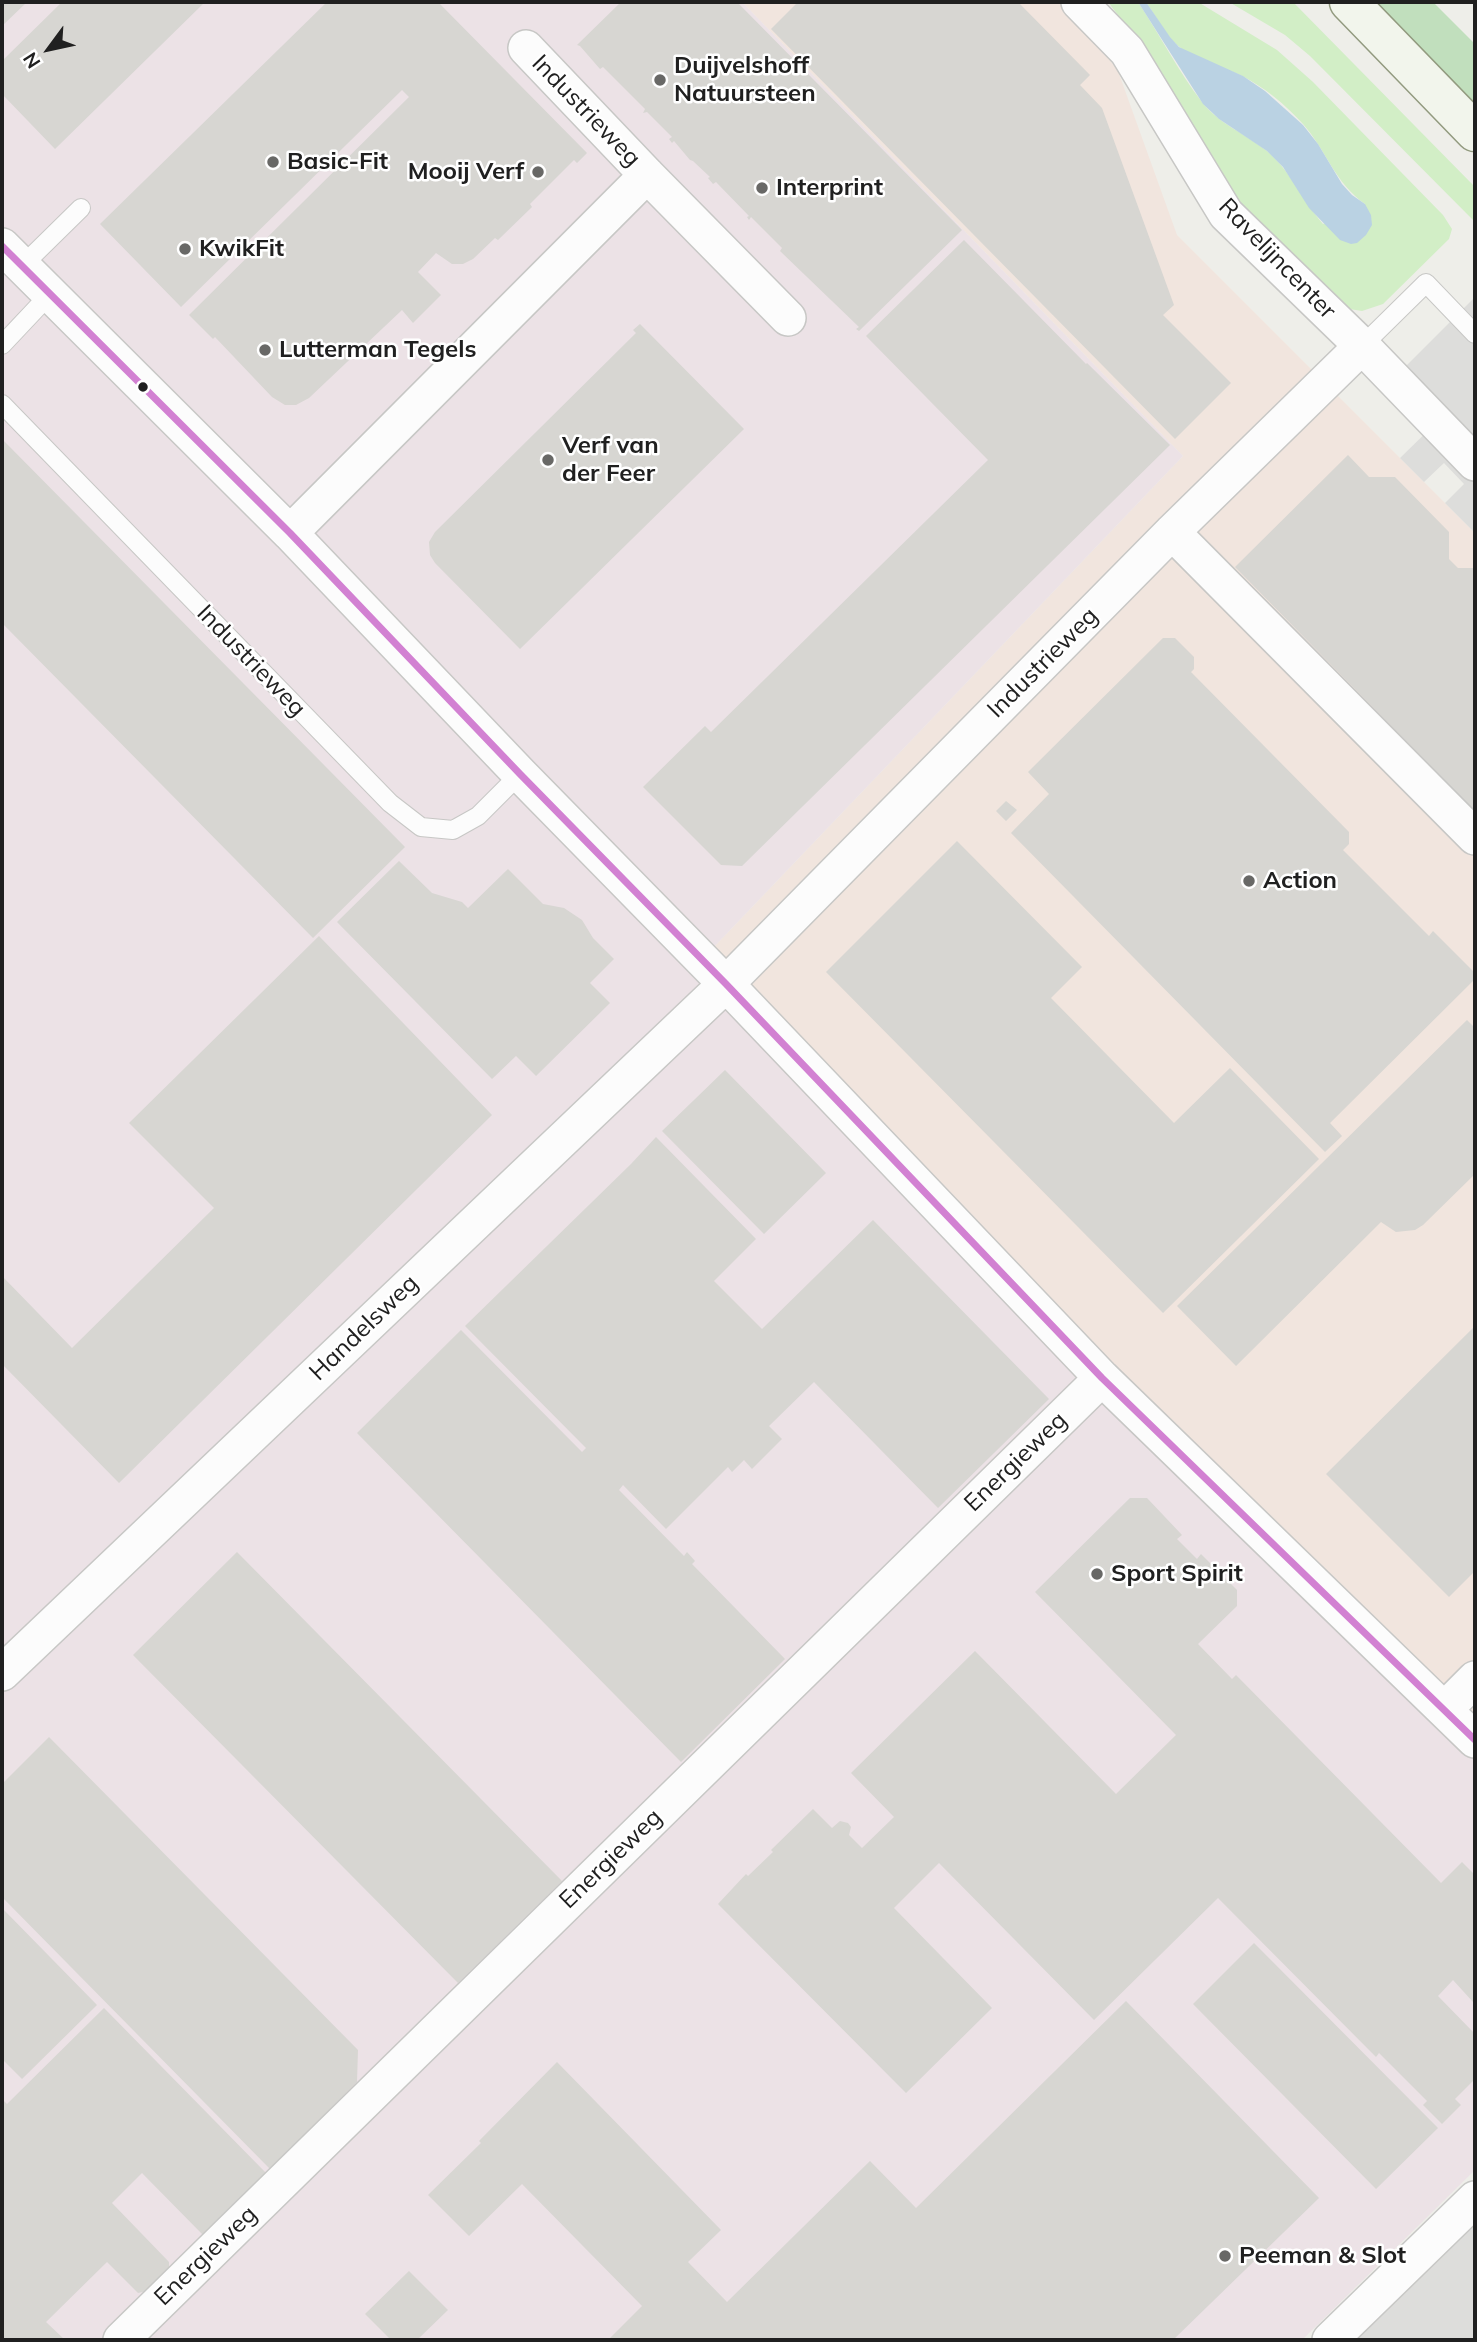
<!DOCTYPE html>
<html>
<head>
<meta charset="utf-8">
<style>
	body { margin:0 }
	#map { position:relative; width:1477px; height:2342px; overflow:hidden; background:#eeeee9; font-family:Mulish,sans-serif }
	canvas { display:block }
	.frame { position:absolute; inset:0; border:4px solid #202020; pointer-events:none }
	.north { position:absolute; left:14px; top:14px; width:70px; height:70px; -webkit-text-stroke:5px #fff; paint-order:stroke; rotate:237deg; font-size:19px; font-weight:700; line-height:28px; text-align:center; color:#202020 }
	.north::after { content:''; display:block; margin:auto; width:24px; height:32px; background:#202020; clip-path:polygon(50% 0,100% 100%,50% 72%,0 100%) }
</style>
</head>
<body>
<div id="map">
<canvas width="1477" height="2342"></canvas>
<div class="frame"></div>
<div class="north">N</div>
</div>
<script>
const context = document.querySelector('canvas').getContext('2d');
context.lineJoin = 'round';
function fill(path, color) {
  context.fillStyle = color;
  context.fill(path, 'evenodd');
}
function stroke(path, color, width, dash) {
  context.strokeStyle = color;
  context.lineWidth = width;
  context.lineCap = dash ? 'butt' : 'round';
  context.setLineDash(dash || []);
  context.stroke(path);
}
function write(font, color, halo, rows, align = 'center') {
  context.font = font + ' Mulish,sans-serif';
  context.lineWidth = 5;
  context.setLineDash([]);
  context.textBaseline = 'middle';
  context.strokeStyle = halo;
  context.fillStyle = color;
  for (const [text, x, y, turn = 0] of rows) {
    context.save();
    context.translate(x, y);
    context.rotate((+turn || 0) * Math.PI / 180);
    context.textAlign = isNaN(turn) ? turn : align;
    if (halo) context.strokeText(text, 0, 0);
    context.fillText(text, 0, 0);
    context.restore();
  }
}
fill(new Path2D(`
	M742,2H1061L1088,31L1118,71L1177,235L1475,533V1726L690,972L1183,456Z`), '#f1e5de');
fill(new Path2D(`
	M2,2H742L1183,456L690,972L1475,1726V2170L1302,2340H2Z`), '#ece2e6');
fill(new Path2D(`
	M1108,2H1138C1160,35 1178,71 1202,102C1219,124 1246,134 1267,151C1290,170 1303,201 1323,224L1365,204C1335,183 1326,150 1303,124C1286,105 1263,86 1240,75C1220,66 1194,60 1177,45C1164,33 1156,16 1146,2H1198L1277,50L1313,82L1443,215L1452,229L1449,239L1383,304L1362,311L1343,308L1244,213L1162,73Z
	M1229,2H1293L1475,187V222L1310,56L1285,35Z`), '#d2eec6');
fill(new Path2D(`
	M1359,2H1433L1475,44V119Z`), '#c1dfbd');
fill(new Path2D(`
	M1475,297V533L1445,503L1464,484L1444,463L1424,482L1400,458L1444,415L1401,371Z
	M1475,2225V2340H1356Z`), '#dddddb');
fill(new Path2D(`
	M1138,2H1146L1170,37L1179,47L1243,76L1265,91L1303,125L1318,144L1342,184L1352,195L1365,204L1371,215L1372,225L1366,235L1357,243L1351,244L1340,240L1309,208L1283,167L1267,151L1219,119L1203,104Z`), '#bad2e3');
fill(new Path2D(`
	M2,2H27L2,26Z
	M62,2H205L55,149L2,94V61Z
	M327,2H438L587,153L577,163L574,160L530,204L532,207L498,240L495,238L473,259L463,264H452L436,253L418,272L441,295L413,323L402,310L309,398L296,405H285L272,397L215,337L213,339L189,315L409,97L402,90L181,307L100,224Z
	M621,2H737L962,230L859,331L856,329L859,327L780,251L782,248L751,217L749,220L747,217L749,216L716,182L713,184L708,178L710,177L693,161L690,160L674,141L672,143L669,139L672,137L647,112L643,113L645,109L603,67L600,69L580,46L577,45Z
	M798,2H1018L1090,75L1080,85L1102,108L1174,305L1163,315L1231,383L1175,439L771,29Z
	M964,240L1086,364L1087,363L1170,445L742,866L721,865L643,787L705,726L711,732L988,460L866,336Z
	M640,324L744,429L520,649L435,563L430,555L429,542L435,532L636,333L633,330Z
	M2,439L405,847L313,938L2,623Z
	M1348,455L1369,477H1395L1449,532V559L1458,568H1475V811L1235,567Z
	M1163,638H1175L1194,657V669L1191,672L1349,832V844L1343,850L1429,936L1433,931L1475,973V979L1330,1123L1342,1136L1325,1152L1011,833L1049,794L1028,772Z
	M1006,801L1017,810L1006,821L996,811Z
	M957,841L1082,967L1051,998L1174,1123L1230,1068L1319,1159L1163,1313L826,972Z
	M399,861L432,893L462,902L468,908L508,869L543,904L564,908L582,920L593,938L614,959L590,983L610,1003L536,1076L516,1056L492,1079L337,922Z
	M319,936L492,1115L119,1483L2,1364V1276L72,1348L214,1208L129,1123Z
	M1467,1020L1475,1028V1174L1423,1225L1415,1230L1396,1232L1381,1222L1236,1366L1177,1306Z
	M725,1070L826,1173L764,1234L662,1131Z
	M656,1137L756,1239L714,1281L762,1329L873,1220L1049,1399L938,1508L814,1382L769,1426L782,1439L752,1469L744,1460L732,1472L728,1467L666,1529L623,1485L619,1490L684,1556L687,1552L695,1561L692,1564L785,1659L681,1762L357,1433L461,1330L582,1452L586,1448L465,1326L631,1164Z
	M1475,1326V1571L1449,1597L1326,1474Z
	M1130,1498H1147L1182,1535L1177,1539L1197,1559L1201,1554L1237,1590V1606L1198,1644L1232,1679L1236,1675L1441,1883L1462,1862L1475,1875V2000L1473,2002L1453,1980L1438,1996L1475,2034V2079L1455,2099L1461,2105L1442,2124L1423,2105L1427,2101L1379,2053L1376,2057L1218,1898L1094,2020L939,1863L894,1908L992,2008L906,2093L718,1904L746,1874L748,1876L773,1852L771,1850L813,1809L832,1828L840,1821L848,1823L851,1827L849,1835L862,1848L894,1817L851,1773L975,1651L1116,1794L1176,1735L1035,1592Z
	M237,1552L562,1881L458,1983L133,1655Z
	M49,1737L358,2050L357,2082L270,2169L2,1897V1784Z
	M2,1908L97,2005L22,2079L2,2059Z
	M1254,1943L1438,2128L1376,2189L1193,2004Z
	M1126,2001L1319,2198L1173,2340H608L642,2306L522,2184L469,2236L428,2195L481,2143L479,2141L557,2062L721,2230L688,2262L727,2302L870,2161L916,2208Z
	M104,2008L266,2173L203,2235L142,2173L112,2203L169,2262V2268L147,2291L138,2293L107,2262L46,2322L65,2340H2V2099L7,2104Z
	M409,2271L448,2310L417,2340H391L365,2314Z`), '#d7d6d2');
const lane = new Path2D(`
	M22,266L81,208
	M2,345L50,294
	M1362,346L1426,283L1475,334
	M2,404L390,803L421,827L453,830L478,816L520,774`);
const street = new Path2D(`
	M1079,2L1127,51L1226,214L1362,346L1475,463
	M526,48L647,175L788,318
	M2,246L290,533L520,774L726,984L1102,1378L1475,1740
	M1172,532L1475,837
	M290,533L647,175
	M2,1673L726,984L1172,532L1362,346
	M1445,1709L1475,1679
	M121,2340L1102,1378
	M1330,2340L1475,2199`);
const secondary = new Path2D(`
	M1349,2L1475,132`);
stroke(lane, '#c7c7c5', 20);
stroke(street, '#c7c7c5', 38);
stroke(secondary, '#929a7f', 41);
stroke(lane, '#fcfcfc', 18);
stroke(street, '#fcfcfc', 35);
stroke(secondary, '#f2f5ec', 38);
stroke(new Path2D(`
	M2,246L290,533L520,774L726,984L1102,1378L1475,1740`), '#d281d2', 7);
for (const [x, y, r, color] of [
	[660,80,7,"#686866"],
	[273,162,7,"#686866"],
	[538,172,7,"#686866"],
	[762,188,7,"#686866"],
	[185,249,7,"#686866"],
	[265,350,7,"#686866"],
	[143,387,6,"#202020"],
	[548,460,7,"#686866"],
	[1249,881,7,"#686866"],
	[1097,1574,7,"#686866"],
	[1225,2256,7,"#686866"]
]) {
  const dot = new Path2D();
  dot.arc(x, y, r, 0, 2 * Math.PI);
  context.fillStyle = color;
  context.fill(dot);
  stroke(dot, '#fff', 2.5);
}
write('bold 24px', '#202020', '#fff', [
	["Duijvelshoff",674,66],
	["Natuursteen",674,94],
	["Basic-Fit",287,162],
	["Mooij Verf",524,172,"right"],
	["Interprint",776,188],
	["KwikFit",199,249],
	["Lutterman Tegels",279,350],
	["Verf van",562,446],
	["der Feer",562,474],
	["Action",1263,881],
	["Sport Spirit",1111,1574],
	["Peeman & Slot",1239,2256]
], 'left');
write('24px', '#202020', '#fff', [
	["Industrieweg",586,111,46],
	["Ravelijncenter",1277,259,46],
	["Industrieweg",251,661,46],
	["Industrieweg",1043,663,-45],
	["Handelsweg",364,1328,-44],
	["Energieweg",1016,1462,-44],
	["Energieweg",611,1859,-44],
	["Energieweg",206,2256,-44]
]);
</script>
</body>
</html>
